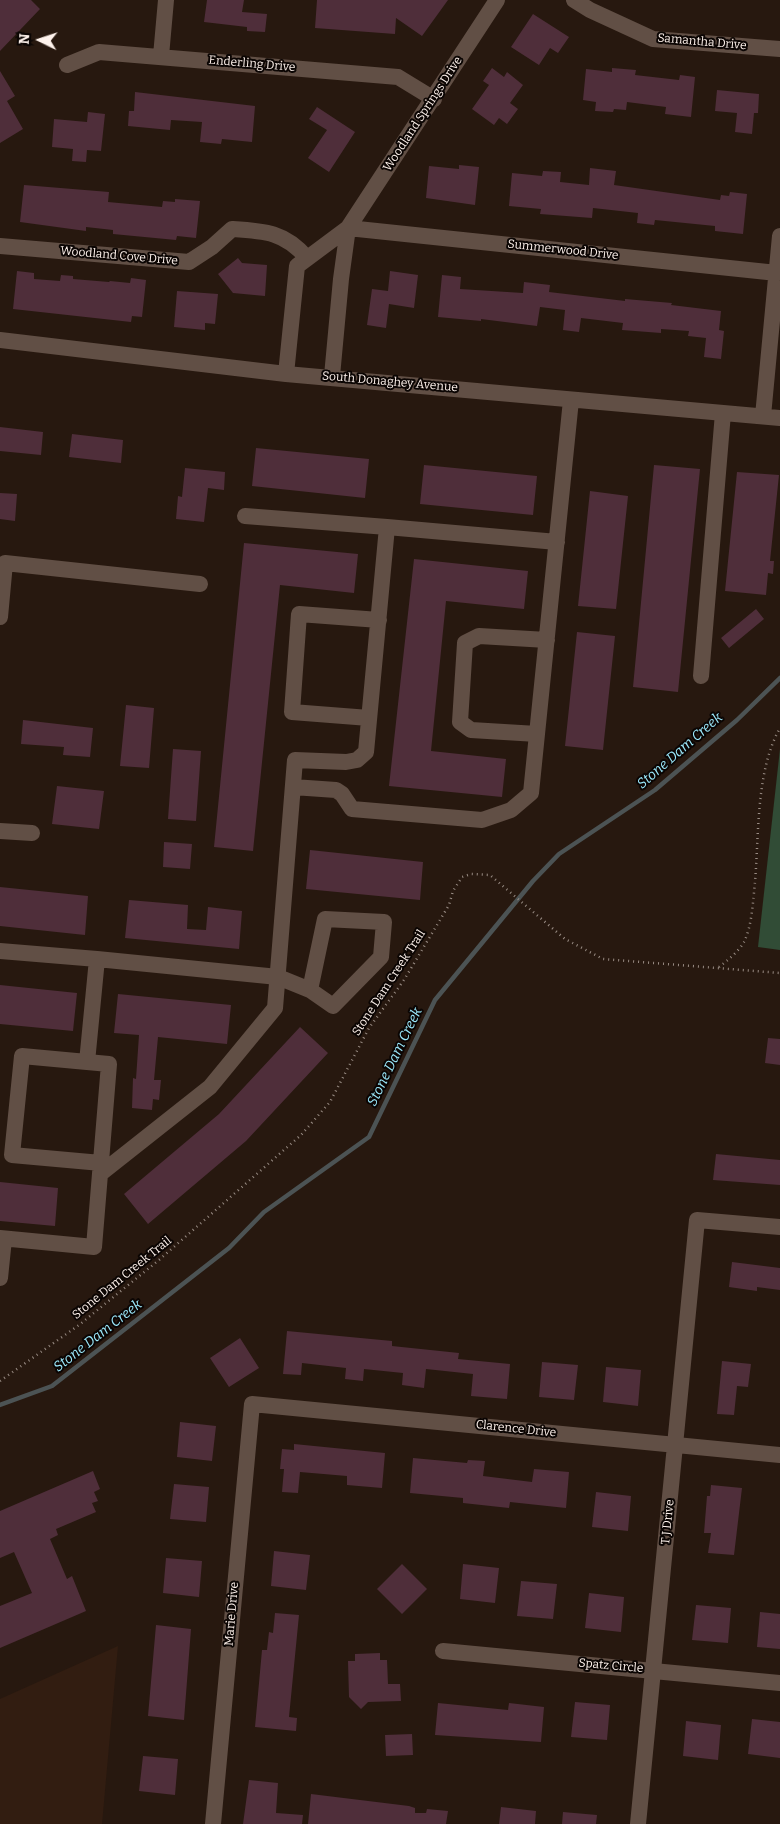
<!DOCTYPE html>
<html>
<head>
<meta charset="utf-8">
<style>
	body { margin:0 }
	#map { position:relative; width:780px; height:1824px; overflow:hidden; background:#27180f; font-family:Bitter,serif }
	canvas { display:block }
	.north { position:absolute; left:15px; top:15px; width:50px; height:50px; -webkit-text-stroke:4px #0b0503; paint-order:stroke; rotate:274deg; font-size:14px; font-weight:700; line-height:20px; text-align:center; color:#fef2ec }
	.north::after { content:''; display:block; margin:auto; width:18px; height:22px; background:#fef2ec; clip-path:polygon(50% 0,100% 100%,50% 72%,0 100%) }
</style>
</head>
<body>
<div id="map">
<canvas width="780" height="1824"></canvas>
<div class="north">N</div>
</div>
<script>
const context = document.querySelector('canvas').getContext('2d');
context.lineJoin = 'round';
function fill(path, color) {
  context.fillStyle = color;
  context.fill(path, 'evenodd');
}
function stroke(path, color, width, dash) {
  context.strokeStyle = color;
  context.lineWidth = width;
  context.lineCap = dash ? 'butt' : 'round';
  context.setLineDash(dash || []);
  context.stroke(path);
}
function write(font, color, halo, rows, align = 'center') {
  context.font = font + ' Bitter,serif';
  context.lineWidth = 4;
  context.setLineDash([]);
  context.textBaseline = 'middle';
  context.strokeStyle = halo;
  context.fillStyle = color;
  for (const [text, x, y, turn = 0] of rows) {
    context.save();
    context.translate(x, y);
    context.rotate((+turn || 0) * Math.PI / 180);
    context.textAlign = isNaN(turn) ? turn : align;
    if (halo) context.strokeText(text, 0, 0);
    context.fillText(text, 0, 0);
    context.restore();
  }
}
fill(new Path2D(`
	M118,1646L102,1824H0V1699Z`), '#321d11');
fill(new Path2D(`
	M780,749V950L758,947Z`), '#314c36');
stroke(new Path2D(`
	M0,1405L52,1386L229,1248L264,1212L369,1137L435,1000L533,881L559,854L655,790L737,720L780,678`), '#4c5354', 4.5);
fill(new Path2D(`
	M0,0H31L40,9L0,51Z
	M207,0H244L242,12L267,14L265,32L247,31V27L204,22Z
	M317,0H448L422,36L396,18L395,34L315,28Z
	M533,14L569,37L558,53L550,48L539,65L511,47Z
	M492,68L504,77L507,72L523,85L510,103L518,109L507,124L499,118L494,125L472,109L489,85L483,81Z
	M612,68L636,70L635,75L679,80L680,75L695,77L691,117L665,114L666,107L627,102L626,110L614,109L613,112L595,111L596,102L583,100L586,69L612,72Z
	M0,71L15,96L7,101L23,129L0,143Z
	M717,90L759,94L758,113H754L752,134L735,132L737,113L715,111Z
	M135,92L255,106L252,142L222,139L221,144L200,142L202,122L171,120L170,130L128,126L129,111H134Z
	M317,107L355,132L329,172L308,158L327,130L309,119Z
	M88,112L105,114L101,151L87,150L86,162L72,161L73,149L52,147L54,119L87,122Z
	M459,165L479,167L475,205L426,198L429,166L459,169Z
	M590,168L616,171L614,185L720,200L721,195L729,196L730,192L747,194L743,234L715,231V226L655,220L654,225L637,223L638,213L593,208L592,218L540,214L541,209L509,206L512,173L542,176L543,171L561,172L560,182L589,185Z
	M24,185L109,192L108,202L162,207L163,201L175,202V199L200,201L196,238L177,236L176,240L113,234V230L86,227V231L20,222Z
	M238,258L242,263L267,265L265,296L233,293L218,274Z
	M17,271L34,273V279L60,281L61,275L73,276V279L109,282L110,281L130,283L131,278L146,280L142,317L132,316L131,322L13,309Z
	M390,271L418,275L414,308L389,304L386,328L367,325L372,289L388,291Z
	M442,275L461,277L460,289L523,293L524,282L550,285L549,292L625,301V299L672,303L671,305L721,311L719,330L724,331L721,359L704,357L706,338L688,336L689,331L661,329V333L622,330L623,323L581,318L579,332L563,330L565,310L540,307L537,326L481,319V321L438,317Z
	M177,291L218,294L215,324L205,323V330L174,327Z
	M0,427L43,432L41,455L0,451Z
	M72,434L123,440L121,463L69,457Z
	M256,448L369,459L365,498L252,486Z
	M424,465L537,476L533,515L420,504Z
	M654,465L700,469L678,692L633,687Z
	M185,468L225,472L224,490L208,488L204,522L176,519L178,496L182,497Z
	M737,472L779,475L770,561H774L773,574L768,573L766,595L725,591Z
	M590,491L628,496L616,609L578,606Z
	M0,493L17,494L15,521L0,519Z
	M244,543L358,554L354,593L280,585L253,851L214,847Z
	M414,559L528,571L524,609L446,601L431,751L506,759L502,797L389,786Z
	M756,609L764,619L729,648L721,638Z
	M577,632L615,636L603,750L565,746Z
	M126,705L154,708L149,768L120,766Z
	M23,720L93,728L90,757L63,755L64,747L21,744Z
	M173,749L201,751L196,821L168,819Z
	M57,786L104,791L99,829L52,824Z
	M164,842L192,844L190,869L163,867Z
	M310,850L423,862L420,900L306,889Z
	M0,887L88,896L85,935L0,926Z
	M129,900L188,905L187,929L206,930L208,907L242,911L239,949L125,938Z
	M0,985L77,993L73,1031L0,1024Z
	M118,994L231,1005L227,1044L158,1037L154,1080H161L159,1100L153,1099L152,1110L132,1108L133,1078L136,1079L139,1035L114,1033Z
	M300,1027L328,1053L246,1141L148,1224L124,1194L219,1114Z
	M768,1038L780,1039V1065L765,1063Z
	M716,1154L780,1160V1185L713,1180Z
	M0,1182L58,1188L55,1226L0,1221Z
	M732,1262L780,1268V1290L757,1287V1291L729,1287Z
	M287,1331L392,1341V1346L459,1353L458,1359L510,1364L507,1399L471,1396L473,1374L426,1369L424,1388L402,1385L403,1373L364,1369L363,1381L345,1379L346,1368L302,1363L301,1375L283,1374Z
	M240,1338L259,1368L229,1387L210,1358Z
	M722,1361L751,1364L748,1387L737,1386L734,1415L717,1414Z
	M542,1362L578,1365L574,1400L539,1397Z
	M606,1367L641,1370L638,1406L603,1402Z
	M180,1422L216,1426L212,1461L177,1457Z
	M294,1444L385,1453L382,1488L347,1485V1476L300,1472L298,1493L282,1492L284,1469H280L282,1449L294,1450Z
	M413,1458L467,1463L468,1460L485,1461L483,1476L532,1482L534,1469L569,1472L566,1508L510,1502L509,1508L463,1503V1498L410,1493Z
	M93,1471L100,1489L94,1492L98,1501L92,1503L96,1512L56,1529L58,1535L50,1539L67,1579L72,1576L86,1611L0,1648V1606L32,1593L14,1552L0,1558V1511Z
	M174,1484L209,1487L206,1522L170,1519Z
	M711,1485L742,1488L734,1555L708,1553L711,1533H704L707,1496H710Z
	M596,1492L631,1496L628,1531L592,1527Z
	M274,1551L310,1555L306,1590L271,1586Z
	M166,1558L202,1561L199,1597L163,1593Z
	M402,1564L427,1589L402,1614L377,1589Z
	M463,1564L499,1568L495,1603L460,1599Z
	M521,1581L557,1584L553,1619L517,1616Z
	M589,1593L624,1597L621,1632L585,1628Z
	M696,1605L731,1608L728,1643L692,1640Z
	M760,1612L780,1614V1649L757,1647Z
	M275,1613L299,1615L289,1717L297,1718L296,1731L255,1727L262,1650H267L269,1632L273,1633Z
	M156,1625L191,1629L184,1720L148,1716Z
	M380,1653V1660H387L388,1684H400L401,1701L368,1702L361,1709L349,1697L348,1661H355V1654Z
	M575,1702L610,1705L607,1740L571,1737Z
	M438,1703L508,1710L509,1703L544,1707L541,1742L435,1735Z
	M752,1719L780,1722V1758L748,1754Z
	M686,1721L721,1725L718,1760L683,1756Z
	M412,1734L413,1755L386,1756L385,1735Z
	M143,1756L178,1759L175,1795L139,1791Z
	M249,1780L278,1783L276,1813L303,1815L302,1824H243Z
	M311,1794L409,1806L415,1808V1813H426L427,1809L448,1811L446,1824H308Z
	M501,1807L536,1811L535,1824H499Z
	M563,1812L597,1815L596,1824H562Z`), '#4f2e3a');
stroke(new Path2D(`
	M719,967C727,961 739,951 744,942C752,926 753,901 755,882C759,834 756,770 780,728
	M0,1381L79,1325L159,1260L301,1135L330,1102L369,1028L404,980L449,905L453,891L462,877L471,874L490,875L565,939L603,959L780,973`), '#998c84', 2.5, [1, 4]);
stroke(new Path2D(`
	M574,0L590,10L653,39L780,49
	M161,56L166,0
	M67,65L99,52L398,77L434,99
	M348,228L777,273
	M0,246L189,262L212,247L232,229C265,231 285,232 307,258
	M0,340L286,374L780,418
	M286,374L297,266L348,228L497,0
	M332,376L341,279L348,228
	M763,416L780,236
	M245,516L387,527
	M0,617L5,563L200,584
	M701,676L723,413
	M369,718L292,712L299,614L379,620
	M537,734L471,730L460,722L465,643L479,636L547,640
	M293,787L336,790L342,794L352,809L482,820L511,810L531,793L571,400
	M0,831L32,833
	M0,951L97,959L87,1062L109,1064L94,1247L0,1238
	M97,959L278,977L310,990L333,1006L381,957L384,922L325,919L310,990
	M87,1062L22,1056L12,1155L101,1163
	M100,1174L210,1087L275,1008L295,760L346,762L357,760L366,752L387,527L557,542
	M0,1278L4,1239
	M443,1651L780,1683
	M213,1824L252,1404L780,1455
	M638,1824L697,1220L780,1227`), '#614f45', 16);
write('12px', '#fef2ec', '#0b0503', [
	["Samantha Drive",702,42,5],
	["Enderling Drive",252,64,5],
	["Woodland Springs Drive",423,114,-57],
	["Summerwood Drive",563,250,6],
	["Woodland Cove Drive",119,256,5],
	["South Donaghey Avenue",390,382,5],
	["Stone Dam Creek Trail",389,983,-57],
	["Stone Dam Creek Trail",122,1278,-39],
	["Clarence Drive",516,1429,6],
	["T J Drive",668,1522,-84],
	["Marie Drive",232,1614,-85],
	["Spatz Circle",611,1666,5]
]);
write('italic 14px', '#9ceafd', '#0b0503', [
	["Stone Dam Creek",680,751,-41],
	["Stone Dam Creek",395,1057,-64],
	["Stone Dam Creek",98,1336,-38]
]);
</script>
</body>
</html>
